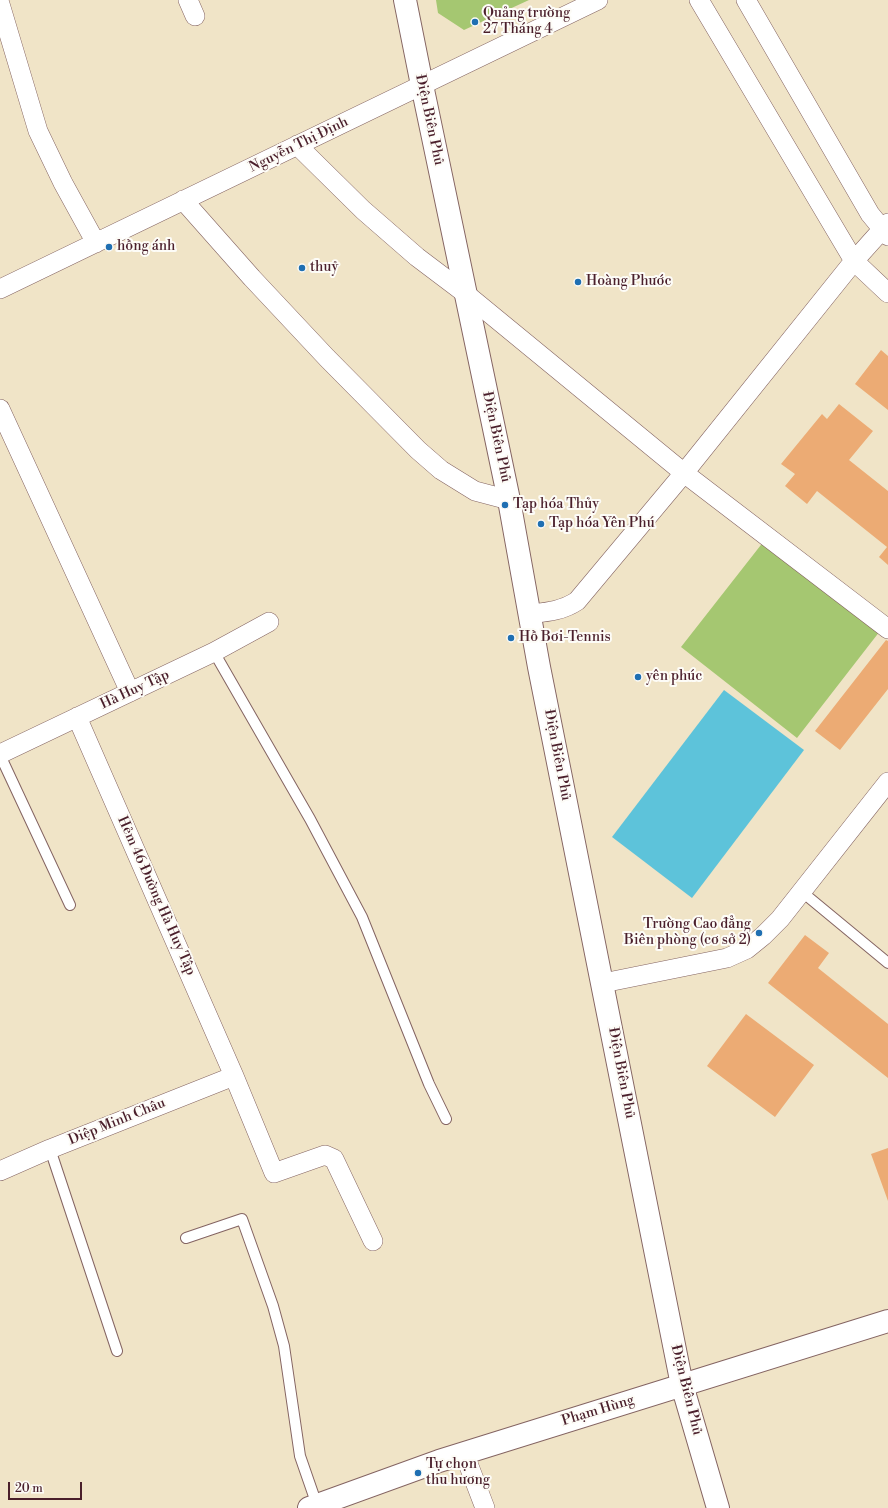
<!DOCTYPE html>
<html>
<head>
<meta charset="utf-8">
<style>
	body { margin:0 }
	#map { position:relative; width:888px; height:1508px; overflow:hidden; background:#f0e4c7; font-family:"Libre Bodoni",serif }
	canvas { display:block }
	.scale { position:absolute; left:8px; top:1482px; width:74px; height:18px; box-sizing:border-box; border:2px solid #4a1f2b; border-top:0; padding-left:5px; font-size:12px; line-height:14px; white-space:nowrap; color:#4a1f2b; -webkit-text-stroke:3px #fdfcf7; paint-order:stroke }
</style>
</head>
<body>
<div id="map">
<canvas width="888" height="1508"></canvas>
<div class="scale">20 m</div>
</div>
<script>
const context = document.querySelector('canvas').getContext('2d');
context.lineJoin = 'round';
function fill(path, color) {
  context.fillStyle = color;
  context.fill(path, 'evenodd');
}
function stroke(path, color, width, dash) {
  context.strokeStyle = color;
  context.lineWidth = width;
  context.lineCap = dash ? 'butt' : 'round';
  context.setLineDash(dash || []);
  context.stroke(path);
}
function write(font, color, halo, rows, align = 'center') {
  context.font = font + ' "Libre Bodoni",serif';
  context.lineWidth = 4;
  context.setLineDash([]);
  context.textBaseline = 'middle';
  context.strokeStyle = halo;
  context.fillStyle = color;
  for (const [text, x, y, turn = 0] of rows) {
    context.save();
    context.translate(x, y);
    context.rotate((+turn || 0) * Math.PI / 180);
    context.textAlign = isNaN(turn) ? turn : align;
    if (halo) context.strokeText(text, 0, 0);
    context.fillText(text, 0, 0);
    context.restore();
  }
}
fill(new Path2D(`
	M436,0H529L464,30L438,13Z
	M764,541L880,631L797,738L681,647Z`), '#a5c771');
fill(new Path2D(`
	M724,690L804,750L692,898L612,837Z`), '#5dc3da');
fill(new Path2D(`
	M881,350L888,356V410L855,384Z
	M839,404L873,431L849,460L888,491V565L879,557L887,547L817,491L807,504L785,486L795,474L781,464L822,414L827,419Z
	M886,640L888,641V689L840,750L815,731Z
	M805,935L829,953L818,968L888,1024V1078L768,983Z
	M746,1014L814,1065L775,1117L707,1066Z
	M888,1148V1201L871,1154Z`), '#ecab74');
const service = new Path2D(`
	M214,652L310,819L362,917L429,1084L446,1119
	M0,755L70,905
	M801,891L888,963
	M50,1149L117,1351
	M186,1238L242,1219L273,1306L284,1346L300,1456L317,1505`);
const minor = new Path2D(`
	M188,0L195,16
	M699,0L854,261L888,293
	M746,0L870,214L888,236
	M0,4L38,131L63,183L96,243
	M297,145L363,210L417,257L466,294L684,473L888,629
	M183,200L252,278L327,358L418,450L441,470L475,491L509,500
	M0,289L598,0
	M0,409L130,692
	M529,614C547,612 562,611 577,601L684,473L854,261L888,223
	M77,717L234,1076L274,1173L325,1155L334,1159L373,1241
	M0,754L214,652L269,622
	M603,983L727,958L747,949L763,936L780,919L888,782
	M0,1171L50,1149L234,1076
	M464,1453L485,1508`);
const tertiary = new Path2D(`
	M405,0L422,85L509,500L539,667L682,1385L718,1508
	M309,1508L439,1461L888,1321`);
stroke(service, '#846462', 12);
stroke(minor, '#846462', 20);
stroke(tertiary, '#846462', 24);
stroke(service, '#fff', 10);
stroke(minor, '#fff', 19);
stroke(tertiary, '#fff', 22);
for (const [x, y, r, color] of [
	[475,22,4,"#1f6fb2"],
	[109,247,4,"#1f6fb2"],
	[302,268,4,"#1f6fb2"],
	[578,282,4,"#1f6fb2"],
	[505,505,4,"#1f6fb2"],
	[541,524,4,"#1f6fb2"],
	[511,638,4,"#1f6fb2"],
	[638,677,4,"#1f6fb2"],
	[759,933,4,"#1f6fb2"],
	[418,1473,4,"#1f6fb2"]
]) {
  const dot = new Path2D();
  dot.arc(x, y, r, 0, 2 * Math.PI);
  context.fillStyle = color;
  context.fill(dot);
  stroke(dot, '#fdfcf7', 1.5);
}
write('14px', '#4a1f2b', '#fdfcf7', [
	["Quảng trường",483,14],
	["27 Tháng 4",483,30],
	["hồng ánh",117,247],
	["thuỷ",310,268],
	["Hoàng Phước",586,282],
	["Tạp hóa Thủy",513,505],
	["Tạp hóa Yên Phú",549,524],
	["Hồ Bơi-Tennis",519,638],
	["yên phúc",646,677],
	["Trường Cao đẳng",751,925,"right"],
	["Biên phòng (cơ sở 2)",751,941,"right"],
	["Tự chọn",426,1465],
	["thu hương",426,1481]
], 'left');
write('14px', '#4a1f2b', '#fdfcf7', [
	["Điện Biên Phủ",429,120,78],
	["Nguyễn Thị Định",299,145,-26],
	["Điện Biên Phủ",496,437,78],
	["Hà Huy Tập",135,690,-25],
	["Điện Biên Phủ",557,755,79],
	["Hẻm 46 Đường Hà Huy Tập",156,896,66],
	["Điện Biên Phủ",621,1073,79],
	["Diệp Minh Châu",117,1122,-22],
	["Điện Biên Phủ",686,1390,76],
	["Phạm Hùng",598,1411,-17]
]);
</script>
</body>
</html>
